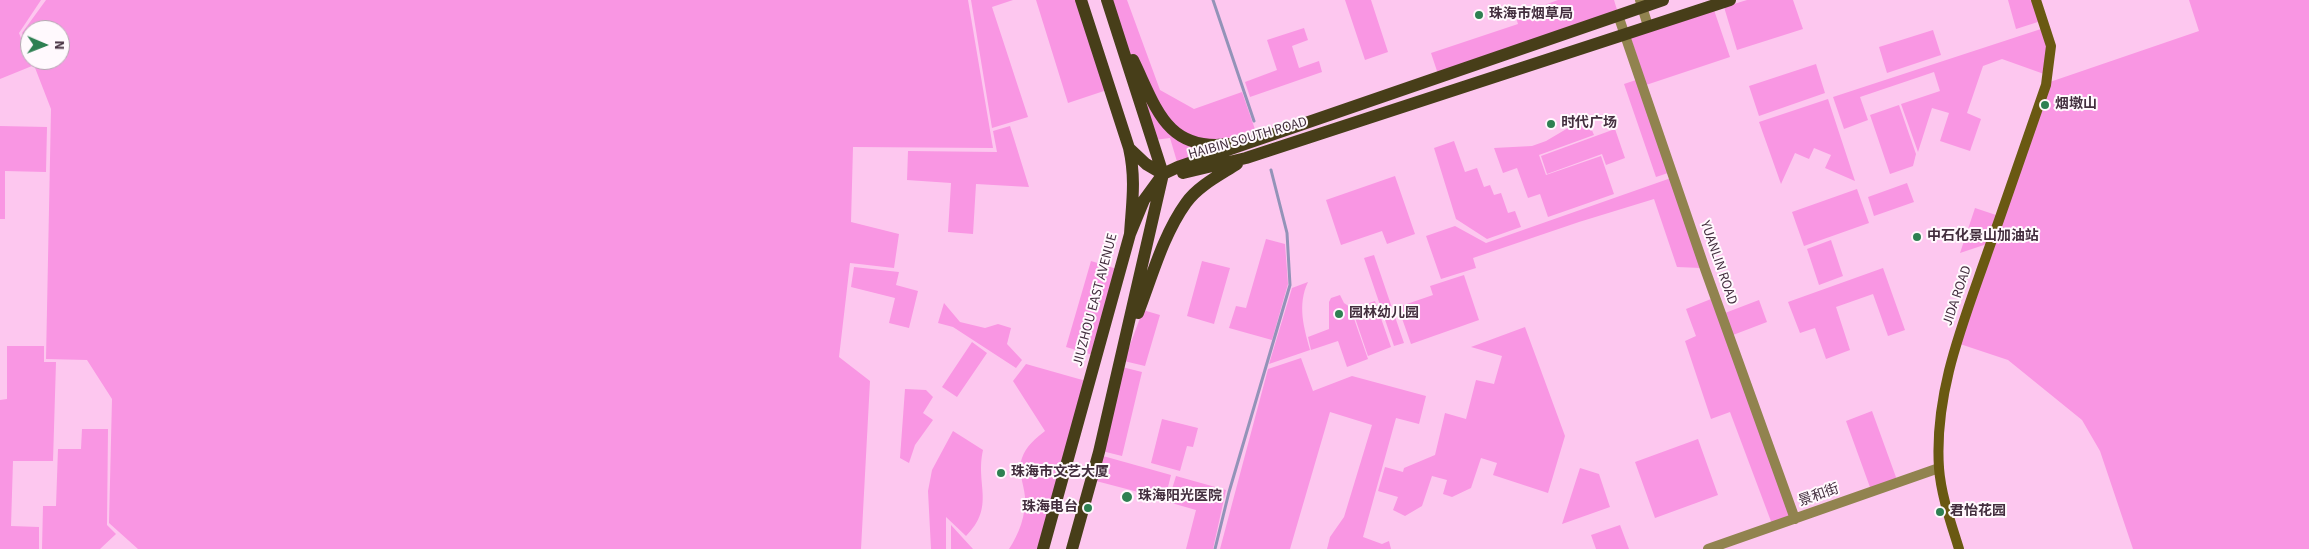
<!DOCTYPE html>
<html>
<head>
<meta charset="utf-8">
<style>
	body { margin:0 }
	#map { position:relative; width:2309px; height:549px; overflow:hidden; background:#fdc7ef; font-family:"Source Sans 3",sans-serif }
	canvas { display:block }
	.north { position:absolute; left:20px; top:20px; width:50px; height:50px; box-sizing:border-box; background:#fff9fd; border:1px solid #b4a8b1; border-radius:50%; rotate:91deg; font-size:14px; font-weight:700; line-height:20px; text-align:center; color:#432e3e }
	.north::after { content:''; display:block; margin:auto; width:18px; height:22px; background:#2e8052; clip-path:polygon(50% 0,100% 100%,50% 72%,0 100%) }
</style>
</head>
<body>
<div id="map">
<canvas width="2309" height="549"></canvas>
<div class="north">N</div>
</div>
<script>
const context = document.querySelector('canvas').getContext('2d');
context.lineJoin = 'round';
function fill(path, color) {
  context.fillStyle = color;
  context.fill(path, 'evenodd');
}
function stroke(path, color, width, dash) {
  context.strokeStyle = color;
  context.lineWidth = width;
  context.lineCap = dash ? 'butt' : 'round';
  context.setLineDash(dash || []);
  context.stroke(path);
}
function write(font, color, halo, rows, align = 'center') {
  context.font = font + ' "Source Sans 3","Noto Sans SC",sans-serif';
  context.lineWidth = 4;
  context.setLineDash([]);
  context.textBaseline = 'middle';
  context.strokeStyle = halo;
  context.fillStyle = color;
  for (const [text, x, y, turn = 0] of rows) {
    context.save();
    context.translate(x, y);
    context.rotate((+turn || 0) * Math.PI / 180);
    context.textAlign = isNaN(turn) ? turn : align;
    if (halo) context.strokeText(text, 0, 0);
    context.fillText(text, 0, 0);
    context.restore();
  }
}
fill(new Path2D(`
	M0,0H41L19,33L32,66L0,79Z
	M46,0H968L993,148L853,147L851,222L899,234L894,268L850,263L839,357L870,381L861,549H138L109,523L112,399L87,360L46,359L51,109L32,60H60V30H30V53L22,33Z
	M971,0H1013L992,7L1028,117L992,128Z
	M1036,0H1078L1107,90L1068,103Z
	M1109,0H1127L1160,90L1194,109L1242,92L1258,138L1178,165L1170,138L1154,140Z
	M1345,0H1371L1388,52L1365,60Z
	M1558,0H1614L1618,13L1438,74L1431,53L1518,24L1515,14L1528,18L1539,15L1547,4Z
	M1747,0H1793L1803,29L1737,50L1724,7Z
	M2008,0H2034L2041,21L2016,29Z
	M2189,0H2309V549H2133L2100,451L2082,420L2008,360L1960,344L2047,83L2199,31Z
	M1714,10L1730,57L1646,85L1631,38Z
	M1304,28L1308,40L1292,46L1299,68L1319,61L1322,72L1250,97L1245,82L1277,70L1267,40Z
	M2041,29L2047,47L2044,74L2002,59L1983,66L1967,113L1981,119L1970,151L1940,141L1949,113L1932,108L1918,152L1901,104L1940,91L1934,72L1860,97L1868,120L1844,129L1833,97Z
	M1933,30L1941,55L1887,73L1879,47Z
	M1816,64L1825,93L1759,116L1749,86Z
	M1636,80L1668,173L1656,177L1624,84Z
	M1828,99L1855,181L1825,168L1831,155L1814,148L1809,159L1795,153L1781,184L1759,122Z
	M1899,105L1916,154L1913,166L1890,174L1870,115Z
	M1585,118L1587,119L1594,135L1539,155L1546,175L1601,156L1614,194L1548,217L1540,194L1528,198L1517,168L1503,173L1494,148L1532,146L1546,141Z
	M0,126L47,127L46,172L5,171V219H0Z
	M1010,126L1029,187L976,184L973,234L948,232L951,183L907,180L908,151L997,152L993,131Z
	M1615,129L1625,158L1606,165L1602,154L1547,174L1541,156Z
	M1454,141L1465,172L1477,168L1484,187L1490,185L1494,195L1501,193L1508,213L1515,211L1521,227L1487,239L1456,219L1434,148Z
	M1395,176L1415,234L1387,244L1382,231L1341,245L1326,200Z
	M1671,178L1701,268L1677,267L1654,199L1579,222L1473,258L1476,268L1441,279L1426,236L1455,226L1486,243Z
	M1907,183L1914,202L1874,216L1868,197Z
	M1857,189L1869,223L1804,246L1792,212Z
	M1975,208L1999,216L1990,243L1960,253Z
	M1266,239L1285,244L1288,284L1272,340L1229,328L1236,306L1246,308Z
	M1831,240L1843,276L1819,285L1807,249Z
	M1374,255L1404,343L1394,346L1364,258Z
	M1091,261L1117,269L1093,355L1066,347Z
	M1202,261L1230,268L1214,324L1187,316Z
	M854,267L899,272L896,285L918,291L909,328L889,323L895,298L851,287Z
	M1883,268L1905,330L1888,336L1873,294L1836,307L1850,350L1826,359L1815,328L1800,333L1788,302Z
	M1464,275L1479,320L1411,344L1398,307L1433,295L1430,286Z
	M1308,282C1297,305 1304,328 1310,350L1269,364L1292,288Z
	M1340,295L1344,303L1350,307L1368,359L1347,367L1338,341L1311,350L1308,337L1329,329V302L1331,298Z
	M1711,299L1792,518L1772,524L1730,412L1711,419L1685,341L1696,336L1686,309Z
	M1759,300L1767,322L1733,335L1725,313Z
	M1375,301L1391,347L1368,356L1352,309Z
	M944,303L960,322L985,328L998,324L1011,328L1007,344L1022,360L1016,368L953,327L938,323Z
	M1143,310L1160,315L1145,366L1124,361Z
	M1525,327L1565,436L1548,493L1493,475L1497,463L1481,458L1471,488L1452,497L1443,494L1447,480L1432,476L1422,506L1405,516L1393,510L1398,497L1378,491L1385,467L1403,472L1404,468L1435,455L1445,413L1466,419L1476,380L1494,384L1502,356L1471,347Z
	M972,342L987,353L957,397L942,387Z
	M7,346H44V362H56L53,461H13L11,526L39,527V549H0V400L7,399Z
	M1301,358L1313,391L1352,376L1426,396L1419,424L1396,418L1363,537L1382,544L1389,541L1391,549H1327L1330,537L1344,517L1372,425L1330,412L1290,549H1220L1268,369Z
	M1026,364L1086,381L1039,549H1009C1019,534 1026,515 1025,497C1024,484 1017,470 1022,458C1026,446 1036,438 1045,431L1013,381Z
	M1122,367L1142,372L1122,456L1102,451Z
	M905,389L926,390L933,397L923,413L933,420L915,445L909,463L900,458Z
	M1872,411L1897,480L1871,490L1846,421Z
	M1162,419L1198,428L1193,447L1187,446L1180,471L1151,463Z
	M82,429H108L107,525L116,534L100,549H42L43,506H56L58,449H81Z
	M953,431L983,450C975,485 996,506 966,536L946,517V549H931L928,491L932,470Z
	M1698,439L1718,495L1655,518L1635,462Z
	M1103,456L1171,475L1165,499L1096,481Z
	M1580,468L1599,474L1610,507L1562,524Z
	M1176,476L1226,490L1213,549H1186L1196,510L1168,502Z
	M951,525L973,549H951Z
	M1620,525L1629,549H1596L1591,535Z`), '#f996e3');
stroke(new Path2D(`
	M1213,0L1254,121
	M1215,549L1229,492L1290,285L1287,233L1271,170`), '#9393b8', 3);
stroke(new Path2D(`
	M1640,0L1648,26
	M1618,15L1705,269L1795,519
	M1708,549L1939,468`), '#91834f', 10);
stroke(new Path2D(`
	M1959,549C1951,523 1941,495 1939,468C1934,393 1963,323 1987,254C2007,198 2026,142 2046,85L2051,46L2036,0`), '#6a5912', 10);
stroke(new Path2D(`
	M1133,60C1156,107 1166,152 1229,144
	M1129,148L1146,164L1163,174
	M1183,173L1246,158L1730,0
	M1130,234L1144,200L1163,174L1178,167L1663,0
	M1138,313C1152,277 1163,235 1186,203C1198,186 1220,175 1237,164
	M1043,549L1130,234C1132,203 1136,179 1129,148L1081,0
	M1072,549L1099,452L1163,174L1107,0`), '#473e19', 12);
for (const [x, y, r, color] of [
	[1479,15,5,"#2e8052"],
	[2045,105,5,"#2e8052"],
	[1551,124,5,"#2e8052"],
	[1917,237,5,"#2e8052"],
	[1339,314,5,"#2e8052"],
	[1001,473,5,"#2e8052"],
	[1127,497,6,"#2e8052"],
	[1088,508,5,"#2e8052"],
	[1940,512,5,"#2e8052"]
]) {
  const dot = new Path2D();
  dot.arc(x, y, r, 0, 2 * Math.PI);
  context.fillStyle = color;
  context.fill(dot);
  stroke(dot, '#fff9fd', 2);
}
write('bold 14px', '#432e3e', '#fff9fd', [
	["珠海市烟草局",1489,15],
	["烟墩山",2055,105],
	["时代广场",1561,124],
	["中石化景山加油站",1927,237],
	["园林幼儿园",1349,314],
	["珠海市文艺大厦",1011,473],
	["珠海阳光医院",1138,497],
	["珠海电台",1078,508,"right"],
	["君怡花园",1950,512]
], 'left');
write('14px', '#432e3e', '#fff9fd', [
	["HAIBIN SOUTH ROAD",1248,139,-16],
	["YUANLIN ROAD",1718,263,71],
	["JIDA ROAD",1958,296,-71],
	["JIUZHOU EAST AVENUE",1096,300,-75],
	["景和街",1819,496,-19]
]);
</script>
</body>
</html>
